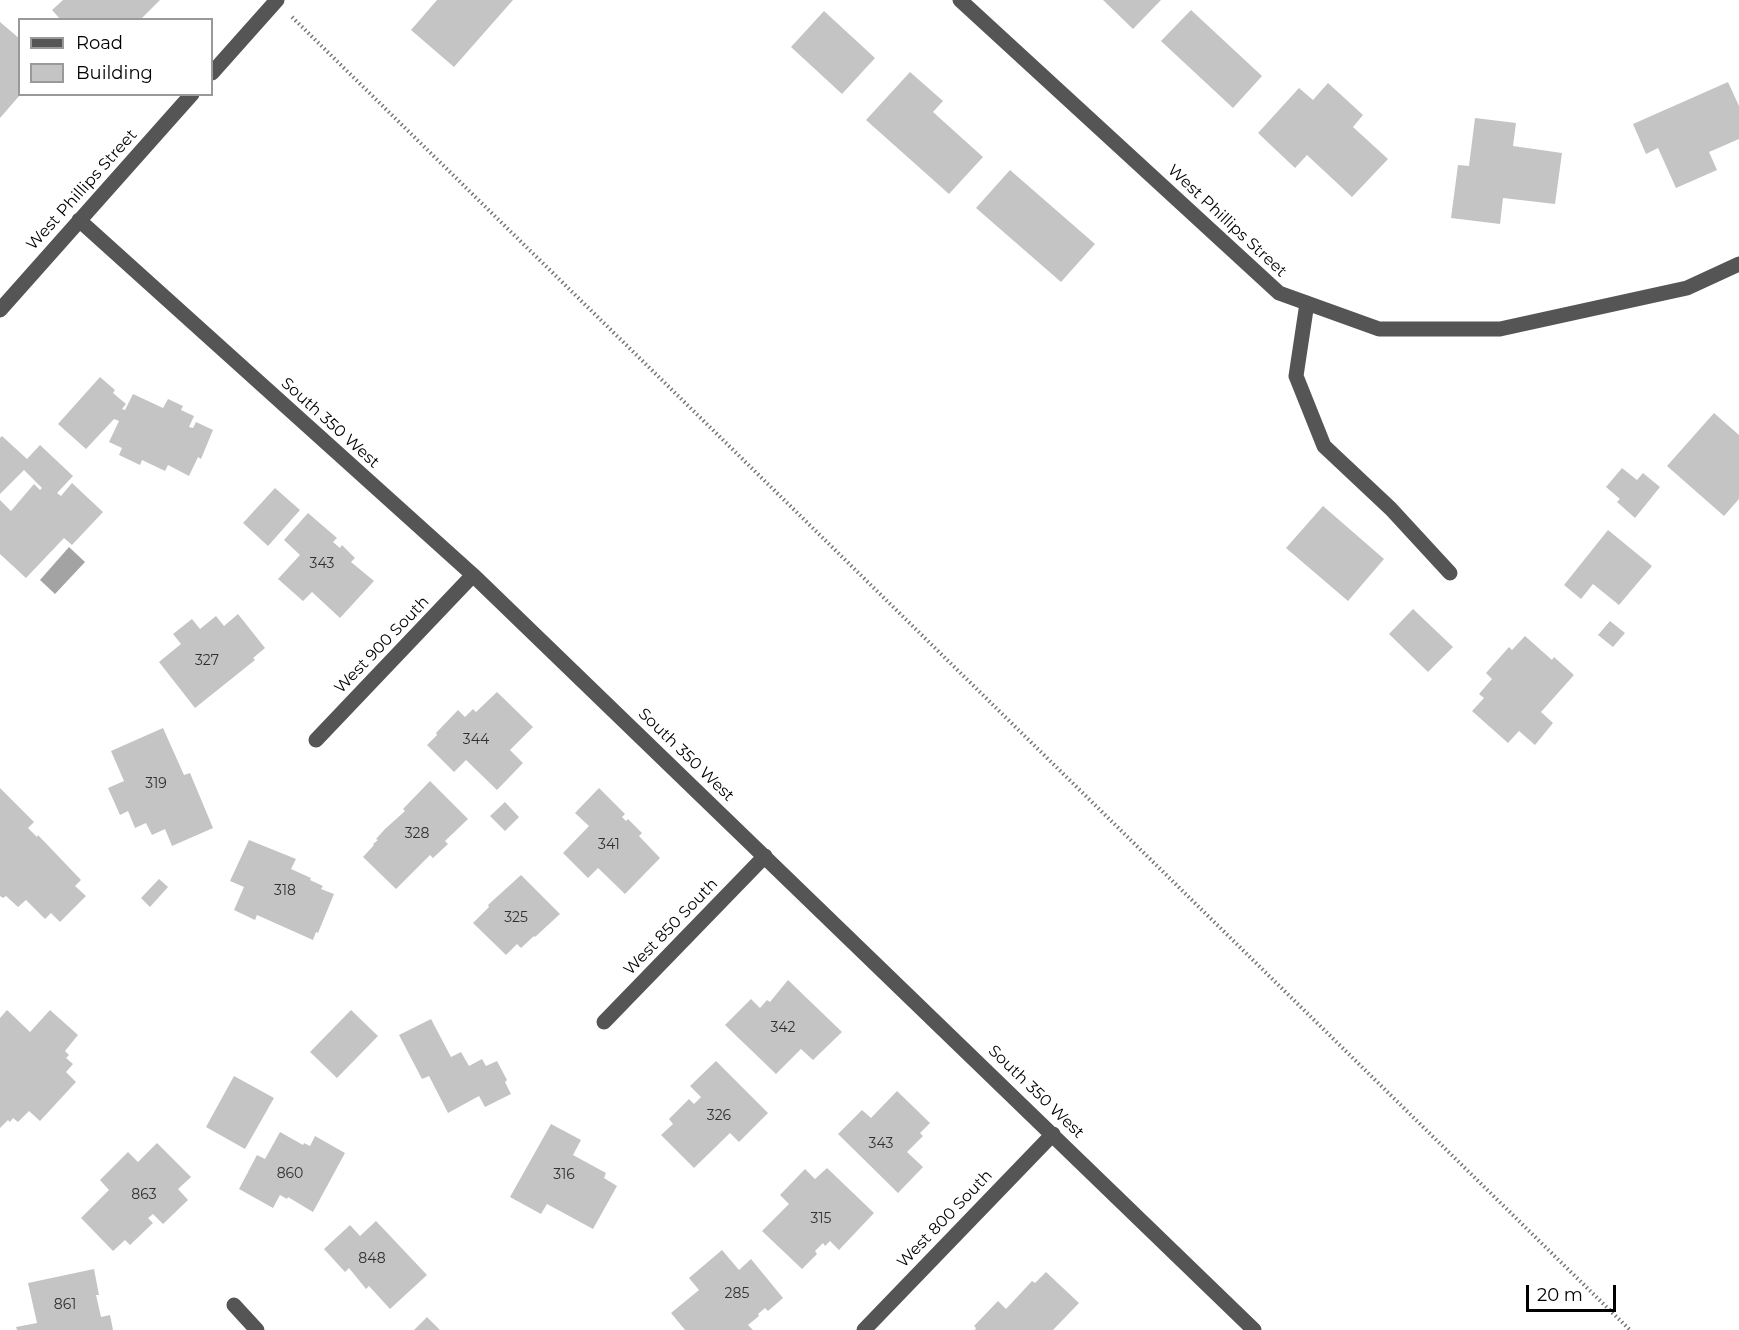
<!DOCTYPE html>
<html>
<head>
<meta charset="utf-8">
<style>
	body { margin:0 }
	#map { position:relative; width:1739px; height:1330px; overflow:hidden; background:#fff; font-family:Montserrat,sans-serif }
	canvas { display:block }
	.legend { position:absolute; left:18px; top:18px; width:195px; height:78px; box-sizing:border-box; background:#fff; border:2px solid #999; margin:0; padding:8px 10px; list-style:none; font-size:18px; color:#000 }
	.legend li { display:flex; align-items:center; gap:12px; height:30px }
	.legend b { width:30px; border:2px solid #999 }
	.scale { position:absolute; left:1526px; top:1285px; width:90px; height:27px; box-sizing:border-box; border:3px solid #000; border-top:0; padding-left:8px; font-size:18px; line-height:21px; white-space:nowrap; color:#000; -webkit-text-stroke:4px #fff; paint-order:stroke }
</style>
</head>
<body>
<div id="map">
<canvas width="1739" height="1330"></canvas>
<ul class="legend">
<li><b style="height:8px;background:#555"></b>Road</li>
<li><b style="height:16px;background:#c4c4c4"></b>Building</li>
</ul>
<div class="scale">20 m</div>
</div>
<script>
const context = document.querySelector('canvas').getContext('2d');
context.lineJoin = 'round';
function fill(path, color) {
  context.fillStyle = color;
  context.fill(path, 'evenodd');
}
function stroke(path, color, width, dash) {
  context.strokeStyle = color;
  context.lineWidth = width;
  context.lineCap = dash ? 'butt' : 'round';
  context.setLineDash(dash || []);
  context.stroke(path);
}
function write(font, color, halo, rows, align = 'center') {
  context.font = font + ' Montserrat,sans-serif';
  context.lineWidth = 4.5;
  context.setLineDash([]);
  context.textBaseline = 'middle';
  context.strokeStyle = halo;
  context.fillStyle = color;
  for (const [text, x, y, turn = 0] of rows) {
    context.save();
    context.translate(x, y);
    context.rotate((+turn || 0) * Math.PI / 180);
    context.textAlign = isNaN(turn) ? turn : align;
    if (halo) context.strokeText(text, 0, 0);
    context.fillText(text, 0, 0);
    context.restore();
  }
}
fill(new Path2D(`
	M69,547L85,562L55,594L40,580Z`), '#a3a3a3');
fill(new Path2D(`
	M63,0H160L140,20H61L52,10Z
	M437,0H513L454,67L411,30Z
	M1103,0H1161L1133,29Z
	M1191,10L1262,76L1233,108L1161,41Z
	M824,11L875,58L842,94L791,47Z
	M0,22L20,39V95L0,118Z
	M910,72L943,101L933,112L983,157L949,194L866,120Z
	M1728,82L1739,106V139L1709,152L1717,170L1676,188L1658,148L1646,154L1633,124Z
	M1328,83L1363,115L1353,127L1388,159L1352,197L1307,155L1295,168L1258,133L1299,88L1313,100Z
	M1475,118L1516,123L1513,146L1562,153L1555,204L1503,198L1500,224L1451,218L1458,165L1469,166Z
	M1010,170L1095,244L1061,282L976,208Z
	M100,377L115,390L113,393L126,404L122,409L125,410L133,394L163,408L168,399L183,406L181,410L194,416L189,427L193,428L196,422L213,430L201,459L198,457L189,476L168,465L165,471L142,460L140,465L119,455L122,448L109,442L119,421L114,419L86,449L58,424Z
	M1714,413L1739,435V499L1724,516L1667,466Z
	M2,436L27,459L40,445L73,476L57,493L61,496L72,483L103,512L72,545L64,538L26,578L0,554V500L11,511L34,484L40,490L42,488L24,470L0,494V438Z
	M1622,468L1637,480L1643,473L1660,487L1635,518L1617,502L1620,499L1606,487Z
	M275,488L300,510L268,546L243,523Z
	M1323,506L1384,559L1348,601L1286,548Z
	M308,513L337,538L333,542L340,548L342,545L355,558L351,562L374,581L340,618L312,592L303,601L278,579L300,555L284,540Z
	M1608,530L1652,566L1619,605L1593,584L1581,599L1564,585Z
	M1413,609L1453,647L1428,672L1389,634Z
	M238,614L265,648L253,658L255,660L195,708L159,662L181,644L173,634L192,619L200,629L216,616L224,626Z
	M1610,621L1625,633L1613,647L1598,635Z
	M1525,636L1552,660L1554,657L1574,675L1541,712L1553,723L1535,745L1519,731L1508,743L1472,711L1484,698L1479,694L1492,679L1486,673L1509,647L1512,650Z
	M497,692L533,727L510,750L523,763L497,790L466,760L454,772L427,745L437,735L436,733L458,710L465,717L473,709L476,712Z
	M163,728L184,775L190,773L213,828L172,846L165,829L152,835L146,823L135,828L128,811L120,815L108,788L124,781L111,751Z
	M430,781L468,819L445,841L448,844L433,858L430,855L396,889L363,857L374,845L373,844L378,840L376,839L385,829L405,811L403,809Z
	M0,788L34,822L28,828L37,837L38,835L81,880L75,886L86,896L60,922L51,913L45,919L26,900L18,907L6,896L3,898L0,896Z
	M599,788L625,814L622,817L626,821L628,819L642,833L639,836L660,858L625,894L598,868L588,878L563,853L589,826L575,813Z
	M505,802L519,817L505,831L490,816Z
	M249,840L296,859L291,869L311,878L310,880L323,886L321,889L334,894L318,933L316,932L313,940L257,915L255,920L234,910L244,887L230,881Z
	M521,875L560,914L535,937L534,936L521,948L517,944L506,955L473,923L489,907L488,905Z
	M159,879L168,887L150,907L141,898Z
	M788,980L842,1032L813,1060L801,1049L776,1074L725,1025L751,999L760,1008L767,1000L770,1002Z
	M7,1010L30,1032L50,1010L78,1035L65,1051L69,1055L66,1058L73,1064L66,1072L76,1082L40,1121L29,1111L18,1122L13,1118L10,1122L8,1120L0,1128V1018Z
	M351,1010L378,1036L337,1078L310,1052Z
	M431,1019L451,1057L461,1052L469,1066L482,1059L486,1066L497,1061L507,1080L505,1082L511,1094L485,1107L479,1096L448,1113L429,1076L422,1079L399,1035Z
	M716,1061L768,1113L739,1142L730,1133L694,1168L661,1135L673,1124L669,1119L689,1099L694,1104L701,1097L690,1086Z
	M234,1076L274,1098L245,1149L206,1127Z
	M897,1091L930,1123L920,1133L923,1136L907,1152L923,1167L898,1193L838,1134L862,1110L871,1118Z
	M551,1124L581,1140L573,1155L606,1173L604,1178L617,1186L593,1229L547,1204L541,1214L510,1197Z
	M280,1132L303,1145L304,1143L310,1146L315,1136L345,1153L313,1212L288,1197L287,1199L280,1195L273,1208L239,1189L257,1155L265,1159Z
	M157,1143L191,1177L178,1189L188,1200L163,1224L153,1214L148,1218L153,1223L130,1245L125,1240L113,1251L81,1218L109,1190L100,1180L128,1152L138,1162Z
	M827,1168L874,1213L839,1250L830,1241L825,1246L823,1243L815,1251L817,1254L802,1269L762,1231L789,1204L780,1195L805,1169L815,1179Z
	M376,1221L427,1275L390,1309L369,1286L366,1289L349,1268L345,1272L324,1249L350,1225L360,1236Z
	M722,1250L739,1270L751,1259L783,1298L768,1311L765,1308L758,1314L759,1316L748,1325L753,1330H685L671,1313L699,1290L689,1278Z
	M94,1269L99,1295H96L101,1317L110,1315L113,1330H17L16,1327L37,1323L28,1283Z
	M1046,1272L1079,1303L1053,1330H975L976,1328L974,1326L998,1301L1006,1309L1032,1281L1035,1283Z
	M427,1317L440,1330H414Z`), '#c4c4c4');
stroke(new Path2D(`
	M292,17L1630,1330`), '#777', 4, [1.5, 3]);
stroke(new Path2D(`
	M960,0L1279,293L1379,329H1500L1687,288L1739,264
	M212,73L277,0
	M79,220L473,575L1254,1330
	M1307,303L1296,376L1324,446L1391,509L1450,573
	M0,310L192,94
	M316,740L473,575
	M604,1022L765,856
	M234,1305L257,1330
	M864,1330L1053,1134`), '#555', 15);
write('14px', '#313131', null, [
	["343",322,564],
	["327",207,661],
	["344",476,740],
	["319",156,784],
	["328",417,834],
	["341",609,845],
	["318",285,891],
	["325",516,918],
	["342",783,1028],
	["326",719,1116],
	["343",881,1144],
	["860",290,1174],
	["316",564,1175],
	["863",144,1195],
	["315",821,1219],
	["848",372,1259],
	["285",737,1294],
	["861",65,1305]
]);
write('16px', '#000', '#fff', [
	["West Phillips Street",82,190,-48],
	["West Phillips Street",1227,221,43],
	["South 350 West",330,423,42],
	["West 900 South",382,645,-46],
	["South 350 West",686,755,44],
	["West 850 South",671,927,-46],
	["South 350 West",1036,1092,44],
	["West 800 South",945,1219,-46]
]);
</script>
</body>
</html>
